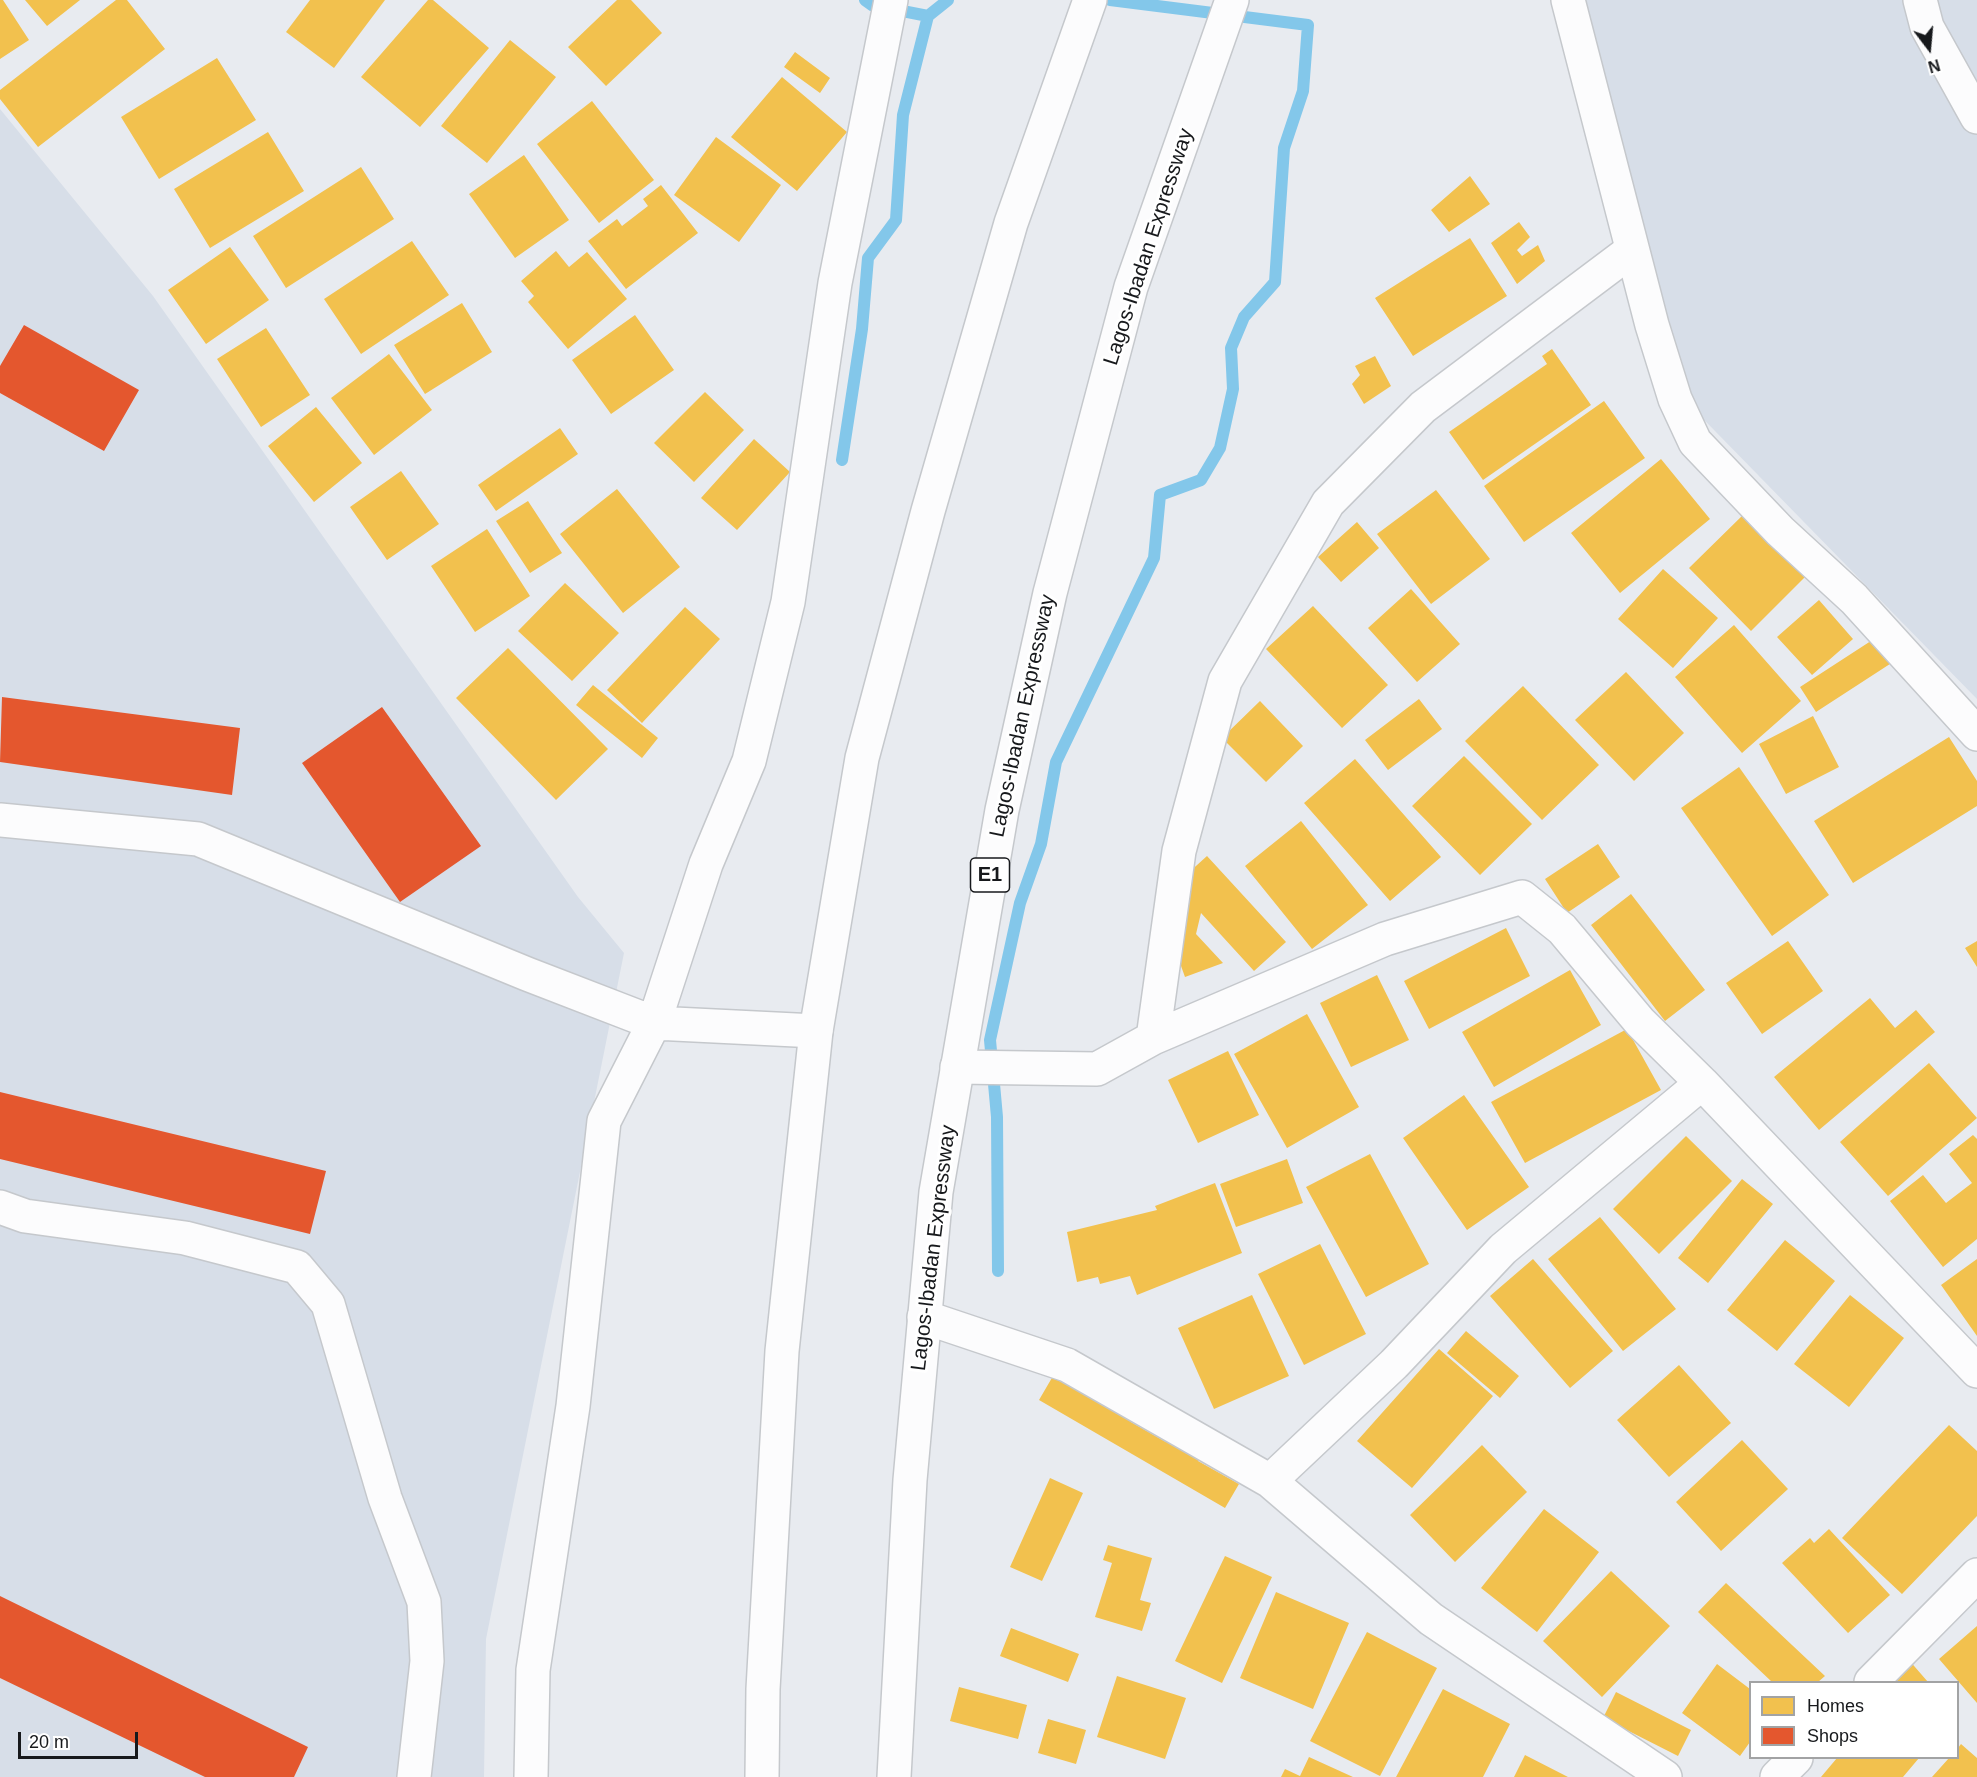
<!DOCTYPE html>
<html>
<head>
<meta charset="utf-8">
<style>
	body { margin:0 }
	#map { position:relative; width:1977px; height:1777px; overflow:hidden; background:#e8ebf0; font-family:Arial,sans-serif }
	canvas { display:block }
	.legend { position:absolute; left:1749px; top:1681px; width:210px; height:78px; box-sizing:border-box; background:#fff; border:2px solid #a2a3a4; margin:0; padding:8px 10px; list-style:none; font-size:18px; color:#17191c }
	.legend li { display:flex; align-items:center; gap:12px; height:30px }
	.legend b { width:30px; border:2px solid #a2a3a4 }
	.north { position:absolute; left:1899px; top:18px; width:60px; height:60px; -webkit-text-stroke:4px #fff; paint-order:stroke; rotate:164deg; font-size:16px; font-weight:700; line-height:24px; text-align:center; color:#17191c }
	.north::after { content:''; display:block; margin:auto; width:21px; height:27px; background:#17191c; clip-path:polygon(50% 0,100% 100%,50% 72%,0 100%) }
	.scale { position:absolute; left:18px; top:1732px; width:120px; height:27px; box-sizing:border-box; border:3px solid #17191c; border-top:0; padding-left:8px; font-size:18px; line-height:21px; white-space:nowrap; color:#17191c; -webkit-text-stroke:4px #fff; paint-order:stroke }
</style>
</head>
<body>
<div id="map">
<canvas width="1977" height="1777"></canvas>
<ul class="legend">
<li><b style="height:16px;background:#f2c14e"></b>Homes</li>
<li><b style="height:16px;background:#e4572e"></b>Shops</li>
</ul>
<div class="north">N</div>
<div class="scale">20 m</div>
</div>
<script>
const context = document.querySelector('canvas').getContext('2d');
context.lineJoin = 'round';
function fill(path, color) {
  context.fillStyle = color;
  context.fill(path, 'evenodd');
}
function stroke(path, color, width, dash) {
  context.strokeStyle = color;
  context.lineWidth = width;
  context.lineCap = dash ? 'butt' : 'round';
  context.setLineDash(dash || []);
  context.stroke(path);
}
function write(font, color, halo, rows, align = 'center') {
  context.font = font + ' Arial,sans-serif';
  context.lineWidth = 6;
  context.setLineDash([]);
  context.textBaseline = 'middle';
  context.strokeStyle = halo;
  context.fillStyle = color;
  for (const [text, x, y, turn = 0] of rows) {
    context.save();
    context.translate(x, y);
    context.rotate((+turn || 0) * Math.PI / 180);
    context.textAlign = isNaN(turn) ? turn : align;
    if (halo) context.strokeText(text, 0, 0);
    context.fillText(text, 0, 0);
    context.restore();
  }
}
fill(new Path2D(`
	M1585,0H1977V699L1671,386Z
	M0,109L153,296L578,897L624,953L486,1639L484,1777H0Z`), '#d7dee8');
fill(new Path2D(`
	M0,0H3L29,40L0,59Z
	M25,0H80L47,26Z
	M116,0H127L165,49L38,147L0,99V90Z
	M310,0H385L334,68L286,32Z
	M428,0H433L489,48L420,127L361,77Z
	M617,0H631L662,33L606,86L568,47Z
	M510,40L556,77L487,163L441,126Z
	M795,52L830,78L820,93L784,67Z
	M217,58L256,120L159,179L121,117Z
	M782,77L847,132L797,191L731,137Z
	M592,101L654,180L599,223L537,144Z
	M268,132L304,191L210,248L174,189Z
	M716,137L781,185L739,242L674,195Z
	M524,155L569,220L515,258L469,194Z
	M361,167L394,219L286,288L253,236Z
	M1470,176L1490,204L1449,232L1431,210Z
	M661,185L698,233L626,289L588,241L617,219L622,226L648,206L643,199Z
	M1519,222L1530,237L1517,250L1522,256L1538,245L1545,261L1517,284L1491,243Z
	M1470,238L1507,296L1413,356L1375,298Z
	M412,241L449,295L361,354L324,299Z
	M230,247L269,300L206,344L168,290Z
	M556,251L569,267L587,252L627,299L568,349L528,302L534,296L521,281Z
	M462,303L492,352L425,394L394,345Z
	M635,315L674,370L611,414L572,360Z
	M266,328L310,395L261,427L217,359Z
	M1552,349L1591,405L1483,480L1449,432L1547,364L1542,356Z
	M389,354L432,410L374,455L331,398Z
	M1375,356L1391,386L1364,404L1352,384L1360,375L1355,366Z
	M705,392L744,430L694,482L654,443Z
	M1604,401L1645,458L1524,542L1484,486Z
	M316,407L362,463L314,502L268,446Z
	M560,428L578,454L496,511L478,485Z
	M754,439L790,472L737,530L701,498Z
	M1661,459L1710,519L1620,593L1571,533Z
	M401,471L439,524L387,560L350,507Z
	M617,489L680,567L623,613L560,534Z
	M1436,490L1490,559L1431,604L1377,534Z
	M528,501L562,553L530,573L496,521Z
	M1745,513L1807,575L1751,631L1689,568Z
	M1357,522L1379,548L1341,582L1318,557Z
	M487,529L530,596L475,632L431,566Z
	M1663,569L1718,618L1673,668L1618,619Z
	M565,583L619,633L572,681L518,631Z
	M1411,589L1460,644L1417,682L1368,628Z
	M1819,600L1853,639L1812,675L1777,637Z
	M1313,606L1388,685L1342,728L1266,649Z
	M685,607L720,639L642,723L607,690Z
	M1734,625L1801,701L1742,753L1675,677Z
	M1877,637L1893,662L1816,712L1800,687Z
	M508,648L608,749L556,800L456,698Z
	M1626,672L1684,733L1634,781L1575,720Z
	M593,685L658,738L642,758L576,705Z
	M1523,686L1599,765L1542,820L1465,741Z
	M1419,699L1442,729L1388,770L1365,740Z
	M1260,701L1303,746L1266,782L1222,738Z
	M1813,716L1839,767L1786,794L1759,744Z
	M1949,737L1977,781V806L1853,883L1814,821Z
	M1464,756L1532,824L1480,875L1412,806Z
	M1355,759L1441,857L1390,901L1304,803Z
	M1739,767L1829,895L1772,936L1681,808Z
	M1301,821L1368,905L1312,949L1245,866Z
	M1598,844L1620,877L1567,913L1545,879Z
	M1207,856L1286,942L1254,971L1201,913L1196,934L1223,963L1185,977L1172,941L1175,885Z
	M1631,894L1705,990L1665,1021L1591,925Z
	M1506,928L1530,976L1429,1029L1404,981Z
	M1788,941L1823,991L1762,1034L1726,983Z
	M1977,941V967L1965,948Z
	M1570,970L1601,1025L1494,1087L1462,1032Z
	M1377,975L1409,1040L1351,1067L1320,1003Z
	M1870,998L1895,1028L1916,1010L1935,1032L1819,1130L1774,1077Z
	M1307,1014L1359,1107L1287,1148L1234,1054Z
	M1627,1029L1661,1090L1525,1163L1491,1102Z
	M1228,1051L1259,1115L1198,1143L1168,1080Z
	M1929,1063L1977,1118L1888,1196L1840,1142Z
	M1464,1095L1529,1187L1467,1230L1403,1138Z
	M1973,1135L1977,1139V1239L1943,1267L1890,1201L1923,1175L1946,1203L1972,1183L1949,1154Z
	M1686,1136L1732,1181L1659,1254L1613,1209Z
	M1370,1154L1429,1264L1366,1297L1306,1187Z
	M1287,1159L1303,1203L1236,1227L1220,1184Z
	M1742,1179L1773,1204L1708,1283L1678,1258Z
	M1215,1183L1242,1253L1137,1295L1130,1276L1100,1284L1098,1277L1077,1282L1067,1232L1157,1210L1155,1206Z
	M1600,1217L1676,1309L1623,1351L1548,1259Z
	M1785,1240L1835,1281L1777,1351L1727,1310Z
	M1320,1244L1366,1334L1304,1365L1258,1274Z
	M1533,1259L1613,1351L1570,1388L1490,1296Z
	M1977,1259V1336L1941,1285Z
	M1252,1295L1289,1376L1214,1409L1178,1328Z
	M1850,1295L1904,1338L1849,1407L1794,1364Z
	M1466,1331L1519,1376L1500,1398L1447,1353Z
	M1439,1349L1493,1396L1412,1488L1357,1441Z
	M1679,1365L1731,1423L1669,1477L1617,1420Z
	M1053,1376L1076,1390L1082,1380L1136,1413L1131,1422L1166,1442L1171,1432L1204,1451L1198,1461L1239,1484L1225,1508L1039,1400Z
	M1949,1425L1977,1451V1516L1902,1594L1842,1538Z
	M1742,1440L1788,1489L1721,1551L1676,1502Z
	M1482,1445L1527,1492L1455,1562L1410,1515Z
	M1050,1478L1083,1493L1042,1581L1010,1567Z
	M1544,1509L1599,1552L1537,1632L1481,1588Z
	M1829,1529L1890,1595L1848,1633L1782,1563L1810,1538L1814,1543Z
	M1108,1545L1152,1558L1140,1600L1151,1603L1142,1631L1095,1617L1112,1563L1103,1560Z
	M1225,1556L1272,1577L1222,1683L1175,1661Z
	M1611,1571L1670,1626L1602,1697L1543,1641Z
	M1726,1583L1825,1676L1818,1682H1772L1698,1612Z
	M1276,1592L1349,1623L1313,1709L1240,1678Z
	M1977,1626V1703L1939,1659Z
	M1011,1628L1079,1654L1068,1682L1000,1656Z
	M1367,1632L1437,1668L1380,1776L1310,1741Z
	M1908,1659L1928,1682H1882Z
	M1717,1664L1750,1689V1742L1740,1756L1682,1713Z
	M1117,1676L1186,1698L1165,1759L1097,1737Z
	M959,1687L1027,1705L1018,1739L950,1721Z
	M1443,1689L1510,1724L1483,1777H1396Z
	M1616,1692L1691,1730L1678,1756L1603,1718Z
	M1048,1719L1086,1730L1076,1764L1038,1753Z
	M1961,1744L1977,1758V1777H1932L1949,1758H1958V1748Z
	M1525,1755L1568,1777H1514Z
	M1309,1757L1353,1777H1281L1285,1769L1300,1776Z
	M1837,1758H1919L1903,1777H1821Z`), '#f2c14e');
fill(new Path2D(`
	M24,325L139,390L104,451L0,393V366Z
	M2,697L240,728L232,795L0,762Z
	M382,707L481,846L400,902L302,763Z
	M0,1092L326,1171L310,1234L0,1159Z
	M0,1596L308,1747L294,1777H205L0,1678Z`), '#e4572e');
stroke(new Path2D(`
	M865,0L872,5L928,16L948,0
	M842,460L862,329L868,258L896,220L903,115L928,16
	M998,1271L997,1117L990,1040L1020,903L1041,844L1056,762L1154,558L1160,495L1201,480L1220,448L1233,389L1231,348L1244,317L1275,282L1284,148L1303,91L1308,25L1110,0`), '#83c7ea', 12);
const street = new Path2D(`
	M1920,0L1927,27L1977,117
	M0,820L198,839L527,974L654,1023L816,1031
	M1153,1038L1385,939L1522,897L1562,929L1640,1022L1702,1083L1977,1371
	M957,1067L1097,1069L1153,1038L1179,851L1225,681L1328,503L1423,407L1632,250
	M0,1207L25,1216L185,1238L297,1267L328,1304L385,1498L424,1602L427,1661L414,1777
	M924,1317L1067,1365L1270,1481L1431,1619L1665,1777
	M1270,1481L1394,1364L1503,1249L1702,1083
	M1871,1682L1977,1575
	M531,1777L533,1670L573,1406L604,1121L654,1023L706,864L749,761L788,602L835,283L891,0
	M1777,1777L1796,1758`);
const secondary = new Path2D(`
	M1568,0L1652,325L1675,399L1695,442L1780,531L1854,599L1977,734`);
const highway = new Path2D(`
	M762,1777L763,1689L782,1351L816,1031L862,758L928,511L1011,223L1090,0
	M894,1777L910,1480L936,1192L1002,810L1050,593L1131,287L1232,0`);
stroke(street, '#c5c8cc', 36);
stroke(secondary, '#c5c8cc', 36);
stroke(highway, '#c5c8cc', 36);
stroke(street, '#fcfcfd', 33);
stroke(secondary, '#fcfcfd', 33);
stroke(highway, '#fcfcfd', 33);
for (const [x, y, w] of [
	[990,875,39]
]) {
  const box = new Path2D();
  box.roundRect(x - w / 2, y - 17, w, 34, 4.5);
  context.fillStyle = '#fff';
  context.fill(box);
  stroke(box, '#17191c', 1.5);
}
write('bold 20px', '#17191c', null, [
	["E1",990,875]
]);
write('21px', '#17191c', '#fff', [
	["Lagos-Ibadan Expressway",1149,247,-72],
	["Lagos-Ibadan Expressway",1023,716,-78],
	["Lagos-Ibadan Expressway",934,1248,-83]
]);
</script>
</body>
</html>
